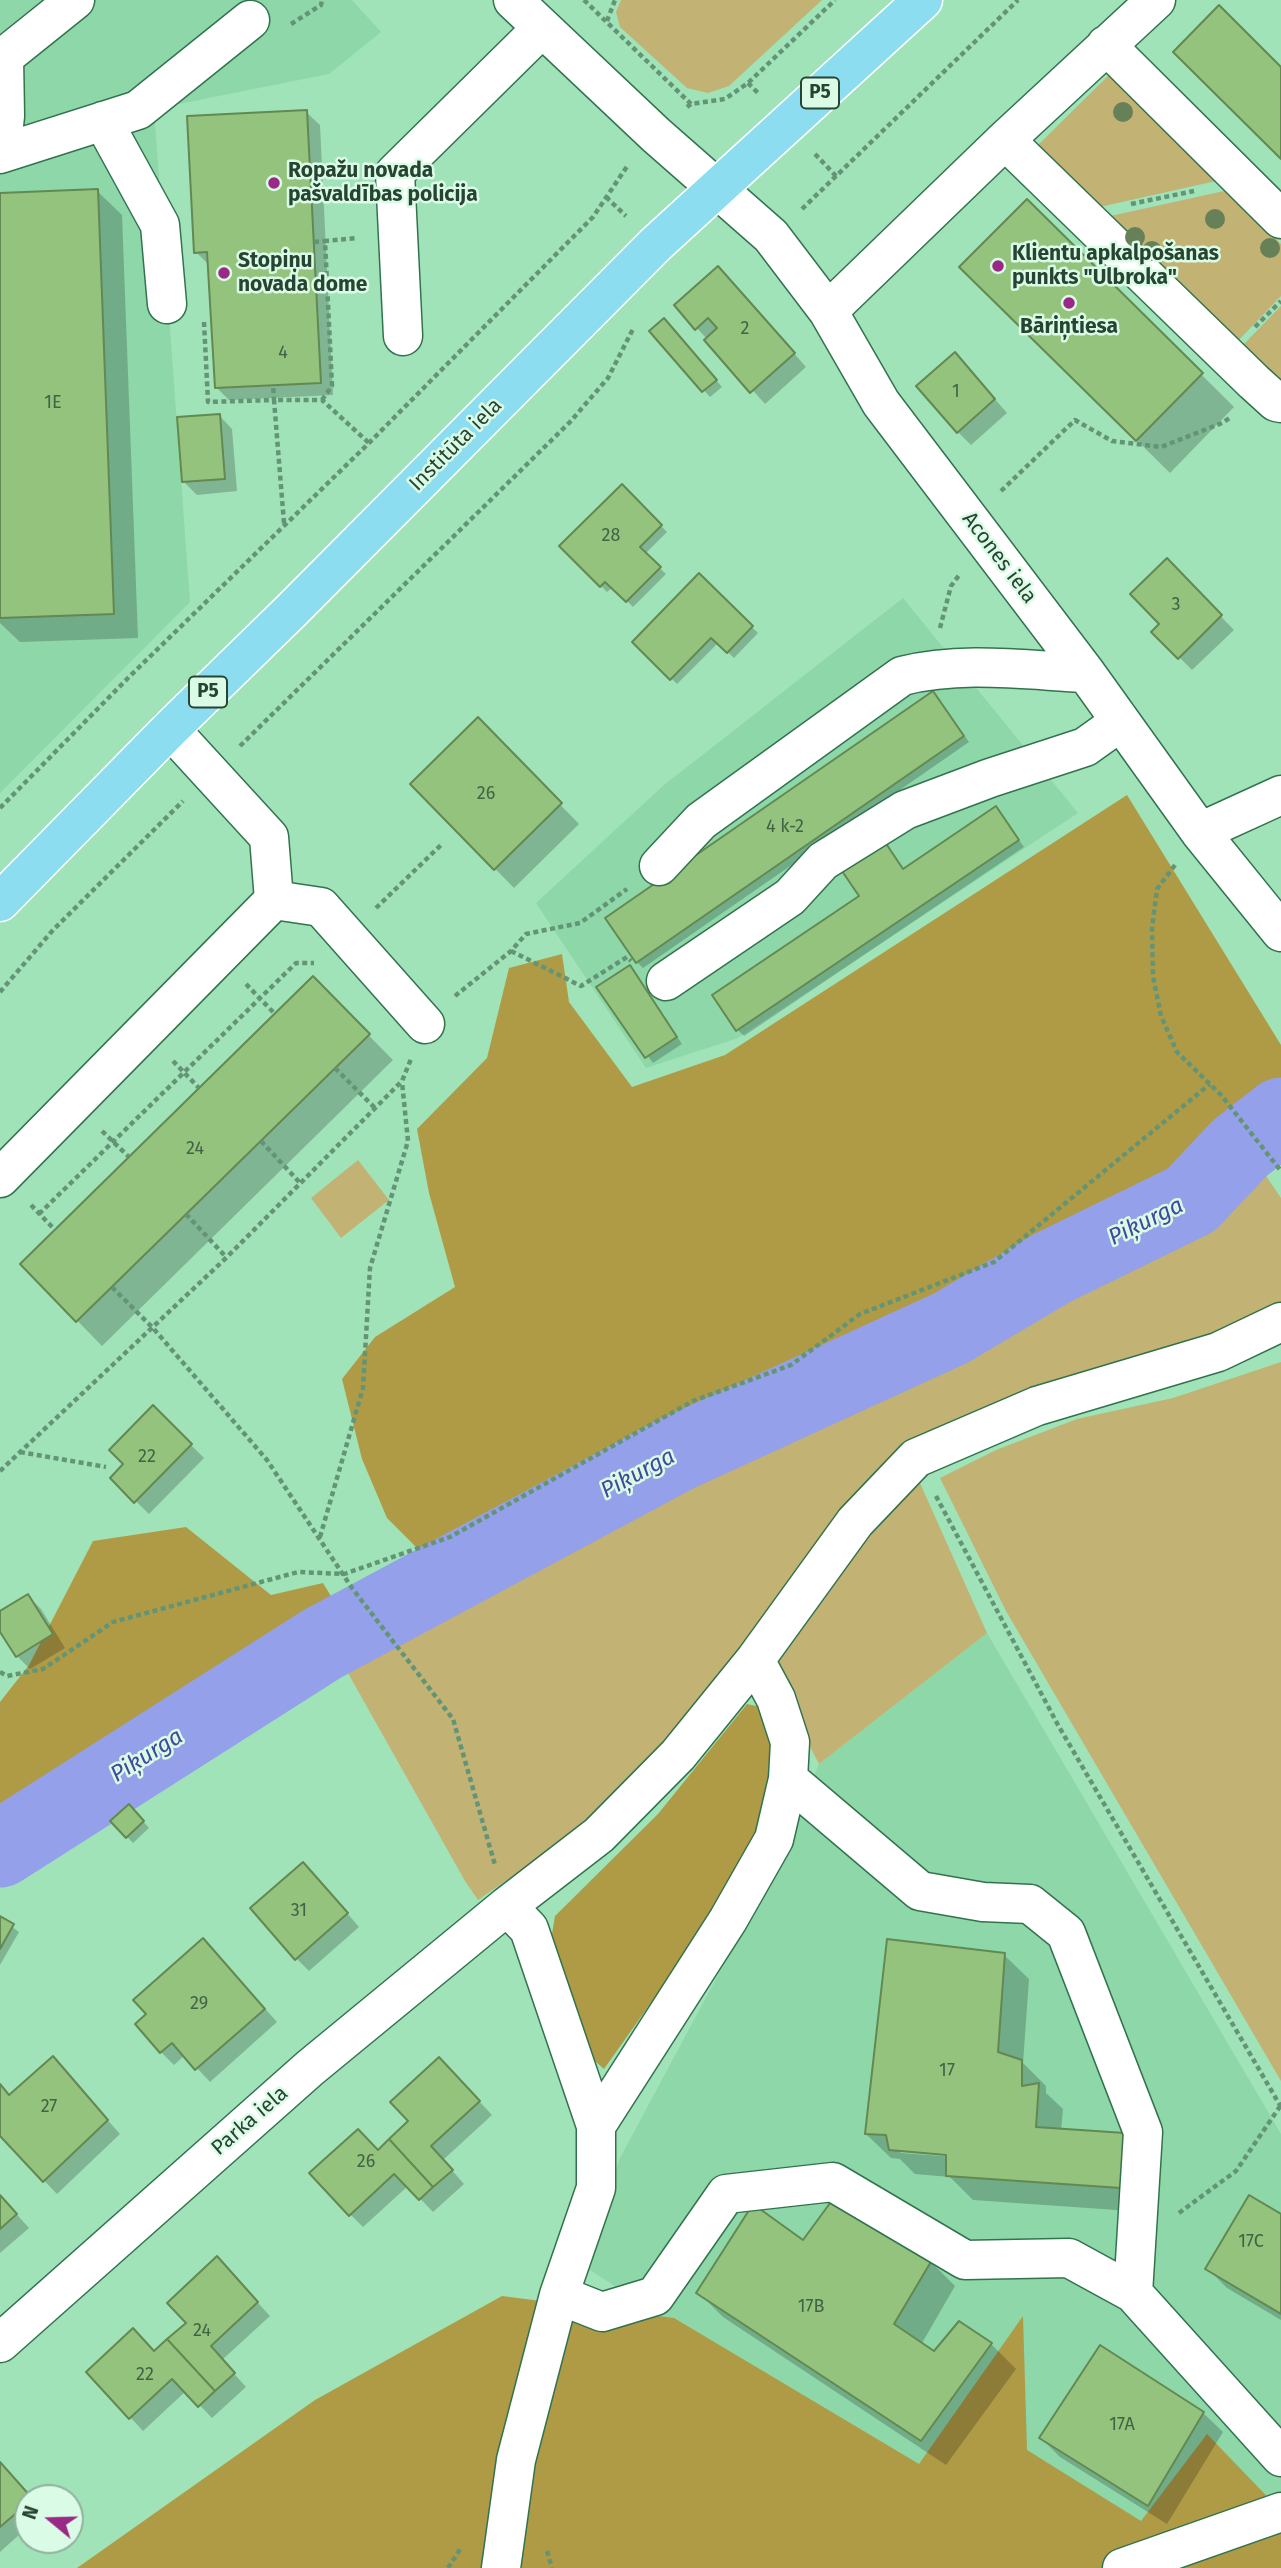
<!DOCTYPE html>
<html>
<head>
<meta charset="utf-8">
<style>
	body { margin:0 }
	#map { position:relative; width:1281px; height:2568px; overflow:hidden; background:#a0e3b8; font-family:"Fira Sans",sans-serif }
	canvas { display:block }
	.north { position:absolute; left:14px; top:2484px; width:70px; height:70px; box-sizing:border-box; background:#dafbe5; border:2px solid #92b19d; border-radius:50%; rotate:289deg; font-size:19px; font-weight:700; line-height:28px; text-align:center; color:#274332 }
	.north::after { content:''; display:block; margin:auto; width:24px; height:32px; background:#9a2886; clip-path:polygon(50% 0,100% 100%,50% 72%,0 100%) }
</style>
</head>
<body>
<div id="map">
<canvas width="1281" height="2568"></canvas>
<div class="north">N</div>
</div>
<script>
const context = document.querySelector('canvas').getContext('2d');
context.lineJoin = 'round';
function fill(path, color) {
  context.fillStyle = color;
  context.fill(path, 'evenodd');
}
function stroke(path, color, width, dash) {
  context.strokeStyle = color;
  context.lineWidth = width;
  context.lineCap = dash ? 'butt' : 'round';
  context.setLineDash(dash || []);
  context.stroke(path);
}
function write(font, color, halo, rows, align = 'center') {
  context.font = font + ' "Fira Sans",sans-serif';
  context.lineWidth = 5;
  context.setLineDash([]);
  context.textBaseline = 'middle';
  context.strokeStyle = halo;
  context.fillStyle = color;
  for (const [text, x, y, turn = 0] of rows) {
    context.save();
    context.translate(x, y);
    context.rotate((+turn || 0) * Math.PI / 180);
    context.textAlign = isNaN(turn) ? turn : align;
    if (halo) context.strokeText(text, 0, 0);
    context.fillText(text, 0, 0);
    context.restore();
  }
}
fill(new Path2D(`
	M0,0H352L381,32L329,74L154,109L190,602L0,793Z
	M903,598L1078,813L738,1038L646,1068L536,903L664,785Z
	M987,1633L1281,2134V2512L1060,2551L907,2477L587,2268L619,2160L771,1876L819,1764Z`), '#8dd7a9');
fill(new Path2D(`
	M621,0H822L729,86L708,93L687,88L620,27L616,12Z
	M1110,74L1216,181L1095,208L1037,146Z
	M1224,191L1281,244V296L1236,343L1106,217Z
	M1281,306V383L1240,348Z
	M358,1160L389,1200L341,1238L311,1198Z
	M1258,1164L1281,1198V1302L1235,1326L990,1411L780,1598L624,1791L536,1860L478,1900L465,1881L335,1650L550,1555L701,1475L868,1400L1117,1265L1202,1227Z
	M1281,1362V2081L1006,1611L940,1478L996,1450L1077,1419L1173,1398Z
	M920,1483L987,1633L819,1764L807,1741L774,1658L894,1500Z`), '#c2b274');
fill(new Path2D(`
	M1127,795L1281,1045V1083L1168,1187L652,1444L433,1564L387,1518L362,1459L342,1379L375,1337L455,1287L429,1193L417,1129L487,1058L509,968L562,954L569,1002L632,1087L725,1055Z
	M186,1527L271,1595L323,1583L345,1619L0,1834V1702L29,1665L93,1541Z
	M747,1704L761,1707L772,1738V1778L761,1829L682,1959L604,2069L588,2055L550,1946L555,1916L658,1814Z
	M502,2296L674,2318L919,2464L1023,2316L1027,2450L1141,2521L1207,2434L1281,2511V2568H77L315,2400Z`), '#af9b45');
fill(new Path2D(`
	M306,112L320,125L333,395L229,400L216,387L210,266L196,252Z
	M97,191L122,215L138,638L20,642L0,623V194Z
	M1027,201L1234,407L1170,473L961,267Z
	M731,281L806,367L765,404L697,328Z
	M670,327L722,387L710,397L651,332Z
	M967,367L1007,413L971,445L958,432Z
	M219,415L232,429L237,491L197,495L184,482Z
	M622,486L667,532L645,554L666,574L633,607L613,587L607,592L562,546Z
	M1167,561L1234,630L1192,670L1154,632L1162,625Z
	M699,576L758,633L734,658L718,643L677,684L635,642Z
	M933,693L969,742L643,968L637,962Z
	M478,720L579,824L514,888L412,784Z
	M996,808L1024,847L744,1036L738,1030L715,995L861,897L891,851L904,870Z
	M630,968L682,1044L653,1063L598,988Z
	M313,979L393,1060L102,1346L22,1264Z
	M153,1407L204,1458L149,1514L112,1478L125,1464Z
	M28,1596L41,1609L65,1648L30,1669L17,1656L0,1628V1613Z
	M135,1812L149,1828L133,1843L112,1821Z
	M316,1877L359,1927L309,1971L296,1958Z
	M0,1918L19,1932L0,1965Z
	M216,1954L277,2022L210,2082L185,2055L174,2065L161,2052Z
	M1004,1955L1029,1979L1023,2063L1046,2086V2093L1063,2109L1061,2131L1145,2212L973,2200L950,2177L915,2174L900,2159L891,2158L866,2134ZM897,2149L954,2154V2157L901,2153Z
	M65,2072L120,2134L57,2194L0,2135V2086L10,2096Z
	M452,2072L492,2115L443,2160L464,2184L433,2212L408,2186L363,2227L350,2214L378,2152L411,2122Z
	M0,2196L29,2228L0,2253Z
	M1281,2216V2320L1227,2288L1208,2269Z
	M803,2242L931,2262L955,2286L922,2343L935,2353L991,2344L1016,2369L946,2465L723,2317L698,2292Z
	M230,2272L270,2316L222,2360L246,2387L212,2418L186,2391L143,2431L89,2372L155,2353L188,2323Z
	M1203,2413L1223,2432L1167,2524L1060,2457L1041,2438Z
	M0,2463L31,2498H28V2527L0,2552Z`), '#0003');
stroke(new Path2D(`
	M0,1849L322,1644L676,1454L951,1328L1052,1268L1191,1200L1240,1148L1281,1116`), '#94a0ea', 77);
const building = new Path2D(`
	M1219,5L1281,67V159L1173,52Z
	M307,110L321,383L215,388L207,252L194,253L187,116Z
	M98,189L114,614L0,618V193Z
	M1027,199L1203,373L1136,441L959,267Z
	M718,266L795,353L750,393L704,340L717,328L708,318L695,330L674,305Z
	M664,318L717,380L702,392L649,331Z
	M955,352L995,399L957,433L916,386Z
	M220,414L225,479L182,482L177,417Z
	M622,484L662,525L640,547L661,567L626,602L605,582L600,587L559,546Z
	M1167,558L1222,615L1178,659L1151,632L1159,624L1130,594Z
	M699,573L753,626L727,653L711,638L670,680L632,642Z
	M933,691L964,736L636,963L605,918Z
	M478,717L562,803L494,870L410,784Z
	M996,806L1019,840L736,1031L712,995L859,896L842,871L885,842L903,869Z
	M630,965L677,1037L645,1058L596,987Z
	M313,976L370,1034L76,1322L20,1264Z
	M153,1405L192,1444L134,1503L110,1478L123,1464L109,1450Z
	M28,1594L53,1634L16,1657L0,1632V1611Z
	M129,1804L144,1821L126,1838L110,1821Z
	M303,1862L348,1913L295,1960L250,1908Z
	M0,1916L14,1924L0,1949Z
	M203,1938L265,2009L195,2070L172,2043L160,2053L135,2024L146,2014L133,2000Z
	M887,1939L1005,1953L998,2052L1022,2060V2086L1039,2083L1036,2127L1125,2133L1121,2188L946,2176V2155L889,2150L886,2135L865,2134Z
	M53,2056L108,2120L43,2182L0,2136V2084L9,2095Z
	M439,2057L480,2101L431,2146L453,2170L433,2187L389,2139L408,2121L390,2102Z
	M358,2129L378,2150L389,2139L433,2187L419,2200L394,2174L349,2216L309,2173Z
	M0,2195L17,2214L0,2229Z
	M1249,2195L1281,2214V2314L1205,2269Z
	M833,2199L932,2260L894,2324L934,2351L959,2321L992,2343L921,2441L696,2293L753,2204L803,2240Z
	M217,2256L258,2302L211,2346L235,2373L215,2391L167,2339L186,2323L167,2303Z
	M133,2328L154,2351L167,2339L215,2391L198,2407L172,2379L129,2419L86,2372Z
	M1100,2345L1204,2412L1148,2506L1039,2438Z
	M0,2462L32,2498H28V2503L0,2527Z`);
fill(building, '#93c37d');
stroke(building, '#638852', 2);
const minor = new Path2D(`
	M513,0L656,135L771,236L828,311L881,403L1086,673L1200,832L1281,932
	M1106,45L1281,219
	M103,121L160,225L167,304
	M1005,140L1254,382L1276,402L1281,403
	M1,153L5,116L4,57L75,0
	M0,154L138,110L250,20
	M828,311L1005,140L1156,0
	M403,336L395,173L542,28
	M1200,832L1281,795
	M659,866L701,821L902,676C962,661 1024,670 1086,673
	M274,900L321,907L425,1024
	M666,981L790,897L823,861L905,810L990,778L1085,747L1120,722
	M0,1178L274,900L269,837L170,729
	M788,1779L920,1891L983,1902L1030,1904L1066,1933L1143,2132L1133,2293
	M596,2126L728,1920L774,1839L788,1779L790,1742L776,1699L755,1660
	M559,2295L602,2312L655,2296L726,2194L833,2182L965,2260L1069,2258L1133,2293L1281,2457
	M0,2343L310,2068L507,1906L599,1835L678,1755L755,1660L855,1522L916,1458L1037,1406L1218,1352L1281,1322
	M501,2568L516,2460L559,2295L596,2188V2126L529,1929L507,1906
	M1122,2568L1281,2512`);
const major = new Path2D(`
	M0,902L170,729L291,611L656,244L923,0`);
stroke(minor, '#32734e', 41);
stroke(major, '#fff', 41);
stroke(new Path2D(`
	M584,0L691,104
	M607,21L615,0
	M291,24L321,5L322,0
	M748,83L760,95
	M687,107L691,104L725,99L748,83L835,0
	M815,154L836,176
	M606,197L626,216
	M1131,204L1194,191
	M802,209L1018,0
	M314,242L325,241
	M204,322L208,402L274,400L273,385
	M1255,327L1281,301
	M322,400L332,386L325,241L358,238
	M1001,491L1075,420L1112,441L1161,447L1222,423L1231,417
	M284,523L274,400H322L369,443
	M940,628L951,586L960,574
	M240,746L570,422L608,378L633,329
	M0,808L130,676L369,443L593,217L628,165
	M1175,865L1157,889L1152,928L1153,976L1161,1016L1177,1052L1221,1095L1281,1171
	M376,908L443,843
	M511,951L581,986L627,957L631,961
	M246,984L275,1014
	M0,992L53,930L183,801
	M455,996L511,951L526,934L580,923L627,889
	M173,1061L199,1088
	M335,1068L376,1109
	M102,1131L129,1157
	M261,1141L301,1184
	M31,1205L55,1230
	M39,1214L296,963H314
	M186,1214L226,1257
	M112,1287L153,1328L267,1460L352,1588L453,1719L495,1865
	M20,1452L106,1467
	M0,1471L226,1258L402,1081L411,1059
	M936,1496L1058,1725L1281,2107
	M320,1537L363,1388L370,1268L408,1141L402,1082
	M0,1672L7,1676L43,1669L113,1622L298,1572L344,1574L450,1537L693,1401L791,1365L860,1314L994,1262L1210,1084
	M1179,2213L1236,2171L1281,2105
	M547,2551L552,2568
	M448,2568L461,2548`), '#649476', 4.5, [5, 3.5]);
stroke(minor, '#fff', 38);
stroke(major, '#8cddef', 38);
context.fillStyle = '#668057';
for (const [x, y] of [
	[1123,112],
	[1215,219],
	[1135,237],
	[1270,248],
	[1152,251]
]) {
  context.beginPath();
  context.arc(x, y, 10, 0, 2 * Math.PI);
  context.fill();
}
for (const [x, y, r, color] of [
	[274,183,7,"#9a2886"],
	[998,266,7,"#9a2886"],
	[224,273,7,"#9a2886"],
	[1069,303,7,"#9a2886"]
]) {
  const dot = new Path2D();
  dot.arc(x, y, r, 0, 2 * Math.PI);
  context.fillStyle = color;
  context.fill(dot);
  stroke(dot, '#dafbe5', 2.5);
}
write('18px', '#426345', null, [
	["2",745,329],
	["4",283,353],
	["1",956,392],
	["1E",53,403],
	["28",611,536],
	["3",1176,605],
	["26",486,794],
	["4 k-2",785,827],
	["24",195,1149],
	["22",147,1457],
	["31",299,1911],
	["29",199,2004],
	["17",947,2071],
	["27",49,2107],
	["26",366,2162],
	["17C",1251,2242],
	["17B",811,2307],
	["24",202,2331],
	["22",145,2375],
	["17A",1122,2425]
]);
for (const [x, y, w] of [
	[820,93,38],
	[208,692,38]
]) {
  const box = new Path2D();
  box.roundRect(x - w / 2, y - 15.5, w, 31, 5);
  context.fillStyle = '#dafbe5';
  context.fill(box);
  stroke(box, '#274332', 2);
}
write('bold 19px', '#274332', null, [
	["P5",820,93],
	["P5",208,692]
]);
write('bold 21px', '#274332', '#dafbe5', [
	["Ropažu novada",288,171],
	["pašvaldības policija",288,195],
	["Klientu apkalpošanas",1012,254],
	["punkts \"Ulbroka\"",1012,278],
	["Stopiņu",238,261],
	["novada dome",238,285],
	["Bāriņtiesa",1069,327,"center"]
], 'left');
write('21px', '#274332', '#dafbe5', [
	["Institūta iela",456,445,-45],
	["Acones iela",999,558,53],
	["Parka iela",250,2121,-41]
]);
write('italic 23px', '#42489f', '#dafbe5', [
	["Piķurga",1146,1222,-26],
	["Piķurga",638,1474,-28],
	["Piķurga",147,1756,-32]
]);
</script>
</body>
</html>
